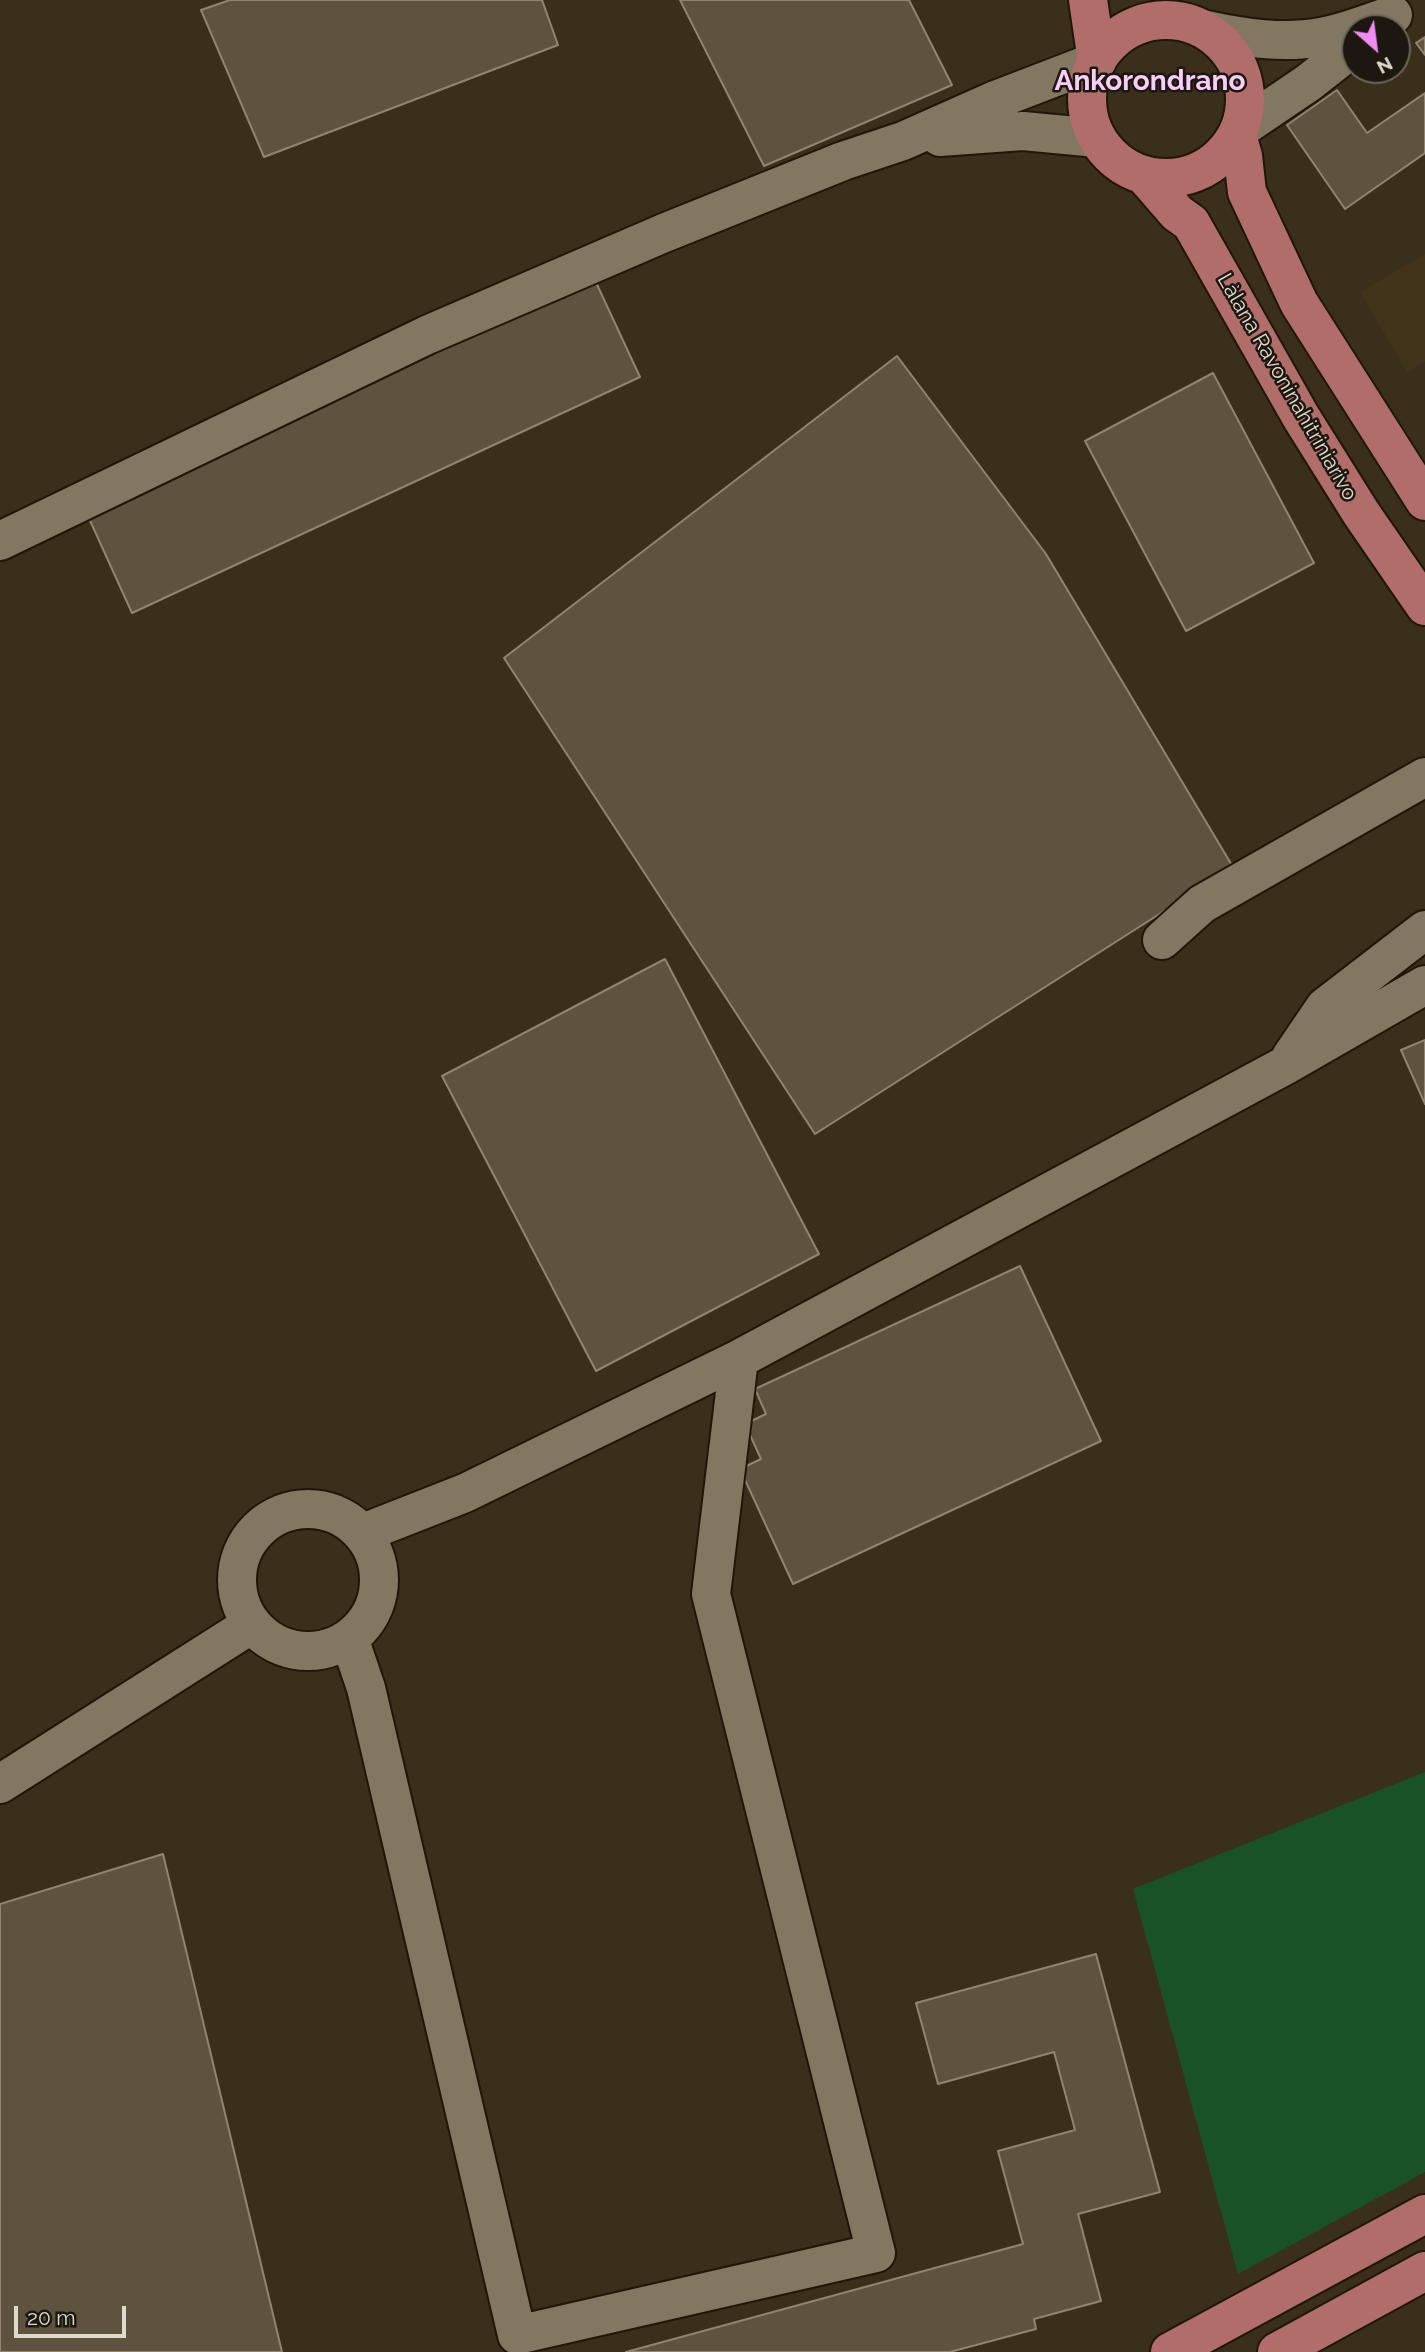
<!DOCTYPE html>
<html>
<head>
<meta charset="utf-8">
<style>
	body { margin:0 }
	#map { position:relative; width:1425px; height:2352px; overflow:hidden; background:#392f1b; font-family:Raleway,sans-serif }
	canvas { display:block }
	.north { position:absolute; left:1341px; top:14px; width:70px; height:70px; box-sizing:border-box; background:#1c180f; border:2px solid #6a655b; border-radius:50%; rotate:152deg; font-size:19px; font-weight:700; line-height:28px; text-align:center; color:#e0d9cd }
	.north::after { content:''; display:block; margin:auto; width:24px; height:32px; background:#f18af4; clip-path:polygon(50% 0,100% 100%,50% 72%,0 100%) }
	.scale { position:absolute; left:14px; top:2306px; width:112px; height:32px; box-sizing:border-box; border:4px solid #e0d9cd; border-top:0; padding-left:9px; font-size:21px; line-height:24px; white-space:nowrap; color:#e0d9cd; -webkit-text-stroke:5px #1c180f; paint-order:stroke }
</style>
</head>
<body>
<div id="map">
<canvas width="1425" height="2352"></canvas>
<div class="north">N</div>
<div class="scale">20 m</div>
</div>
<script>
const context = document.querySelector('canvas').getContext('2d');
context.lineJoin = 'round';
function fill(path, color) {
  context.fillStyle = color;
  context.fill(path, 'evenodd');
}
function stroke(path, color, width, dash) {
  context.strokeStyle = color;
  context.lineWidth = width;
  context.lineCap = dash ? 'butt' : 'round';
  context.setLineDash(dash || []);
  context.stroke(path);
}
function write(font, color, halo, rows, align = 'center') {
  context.font = font + ' Raleway,sans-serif';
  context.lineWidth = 5;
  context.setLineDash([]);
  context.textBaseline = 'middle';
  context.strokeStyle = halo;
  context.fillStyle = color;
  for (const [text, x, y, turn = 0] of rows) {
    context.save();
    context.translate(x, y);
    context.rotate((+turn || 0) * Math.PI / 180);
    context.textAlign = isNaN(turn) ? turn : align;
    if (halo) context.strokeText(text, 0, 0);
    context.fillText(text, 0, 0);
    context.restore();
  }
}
fill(new Path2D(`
	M1425,254V362L1407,372L1360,292Z`), '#42341a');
fill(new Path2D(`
	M1425,1772V2172L1238,2274L1133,1889Z`), '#195226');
const building = new Path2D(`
	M230,0H542L558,45L264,157L201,10Z
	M680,0H909L952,85L764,166Z
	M1425,37V55L1416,43Z
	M1337,90L1367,133L1425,93V153L1345,209L1287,125Z
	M594,278L640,377L132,613L87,514Z
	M897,356L1046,554L1233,867L815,1134L504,658Z
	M1213,373L1314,563L1186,631L1085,441Z
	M665,959L819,1254L596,1371L442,1076Z
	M1425,1040V1104L1401,1050Z
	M1020,1266L1101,1441L793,1584L740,1469L761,1459L745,1424L766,1414L755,1389Z
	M163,1854L282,2352H0V1904Z
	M1096,1954L1160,2192L1078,2214L1101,2301L1034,2319L1036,2329L950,2352H626L1023,2244L998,2151L1075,2130L1054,2052L938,2084L916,2003Z`);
fill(building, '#5e533f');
stroke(building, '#90856e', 2);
const minor = new Path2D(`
	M1207,30C1244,38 1283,44 1321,37C1345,33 1370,22 1393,15
	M1240,129L1308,83L1355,46
	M940,137L1023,131L1097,138
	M0,541L427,335L664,233L843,161L903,141L993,101L1097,61
	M1162,940L1202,904L1425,777
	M1291,1057L1325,1007L1425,930
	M237 1580a71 71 0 1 1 142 0a71 71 0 1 1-142 0Z
	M363,1533L465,1493L739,1359L1286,1065L1425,985
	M349,1638L366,1688L517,2335L876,2253L711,1594L739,1359
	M0,1784L252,1624`);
const major = new Path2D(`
	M1088,0L1097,61
	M1087 99a79 79 0 1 1 158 0a79 79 0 1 1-158 0Z
	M1237,135L1243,156L1247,192L1299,303L1425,501
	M1144,175L1177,213L1191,223L1301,417L1361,513L1425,606
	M1170,2352L1425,2214
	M1277,2352L1425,2271`);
stroke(minor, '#201704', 42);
stroke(major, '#201704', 42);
stroke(minor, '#827761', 38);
stroke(major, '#b06d69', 38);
write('21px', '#e0d9cd', '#1c180f', [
	["Làlana Ravoninahitriniarivo",1287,387,60]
]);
write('bold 28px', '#fbcdfb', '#1c180f', [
	["Ankorondrano",1150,82]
]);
</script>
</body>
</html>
